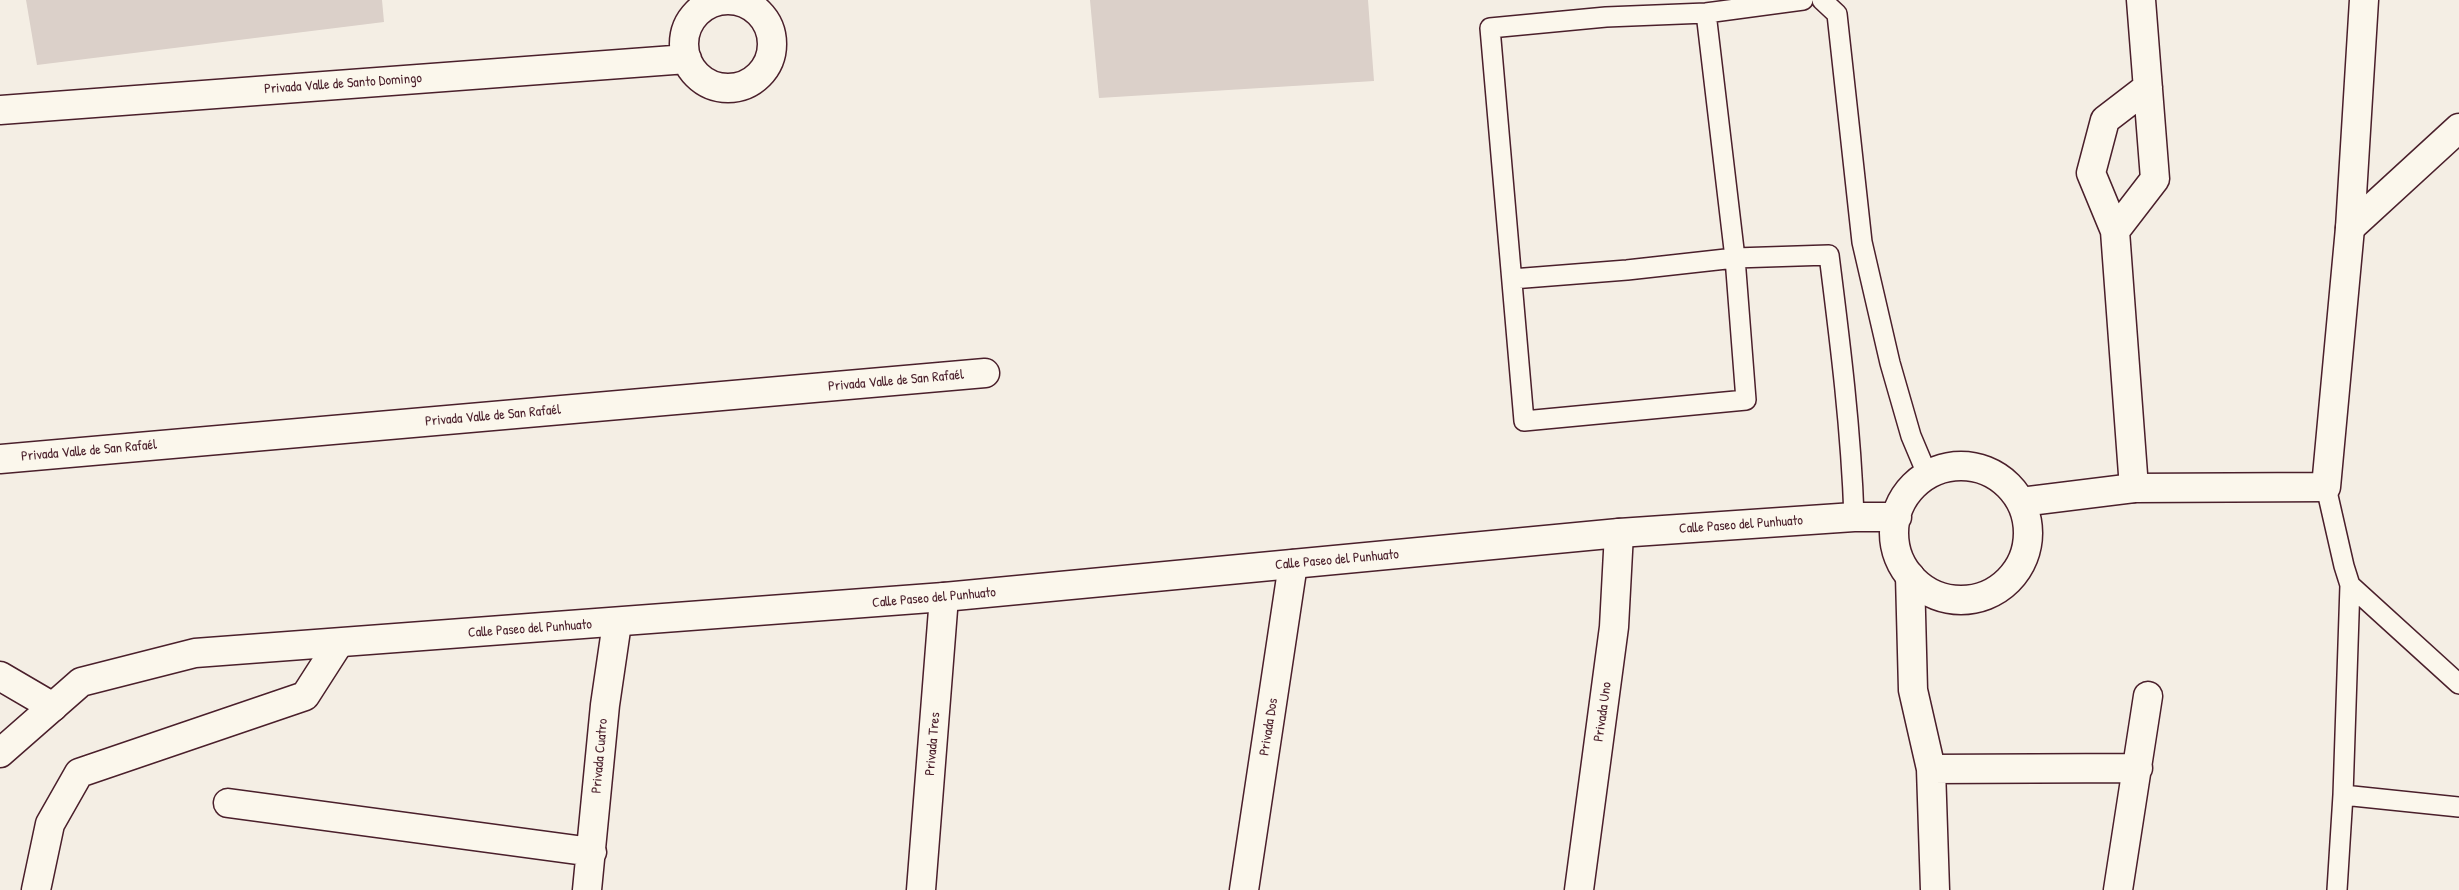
<!DOCTYPE html>
<html>
<head>
<meta charset="utf-8">
<style>
	body { margin:0 }
	canvas { display:block; background:#f4eee4 }
</style>
</head>
<body>
<canvas width="2459" height="890"></canvas>
<script>
const context = document.querySelector('canvas').getContext('2d');
context.lineJoin = 'round';
function fill(path, color) {
  context.fillStyle = color;
  context.fill(path, 'evenodd');
}
function stroke(path, color, width, dash) {
  context.strokeStyle = color;
  context.lineWidth = width;
  context.lineCap = dash ? 'butt' : 'round';
  context.setLineDash(dash || []);
  context.stroke(path);
}
function write(font, color, halo, rows, align = 'center') {
  context.font = font + ' "Patrick Hand",sans-serif';
  context.lineWidth = 4.5;
  context.setLineDash([]);
  context.textBaseline = 'middle';
  context.strokeStyle = halo;
  context.fillStyle = color;
  for (const [text, x, y, turn = 0] of rows) {
    context.save();
    context.translate(x, y);
    context.rotate((+turn || 0) * Math.PI / 180);
    context.textAlign = isNaN(turn) ? turn : align;
    if (halo) context.strokeText(text, 0, 0);
    context.fillText(text, 0, 0);
    context.restore();
  }
}
fill(new Path2D(`
	M26,0H382L384,22L37,65Z
	M1090,0H1368L1374,81L1099,98Z`), '#dbd0c9');
const lane = new Path2D(`
	M1822,0L1837,14L1862,242L1890,363L1911,436L1927,474
	M1706,13L1735,258L1746,400L1524,421L1490,28L1606,17L1706,13L1803,0
	M1512,279L1627,270L1735,258L1829,255C1840,342 1851,428 1854,517
	M2326,487L2344,566L2350,585L2343,795
	M2350,585L2459,684
	M2337,890L2343,795L2459,807`);
const street = new Path2D(`
	M684 44a44 44 0 1 1 88 0a44 44 0 1 1-88 0Z
	M0,110L687,59
	M2350,228L2459,128
	M2115,231L2155,179L2141,0
	M0,459L985,373
	M2134,488L2115,231L2091,173L2105,120L2148,87
	M1910,576L1913,690L1931,769L1935,890
	M0,676L53,707
	M1931,769L2138,768
	M228,803L592,852
	M36,890L50,824L79,773L305,696L339,643
	M587,890L605,705L617,623
	M921,890L944,597
	M1244,890L1293,564
	M1579,890L1614,627L1619,533
	M2118,890L2148,696`);
const secondary = new Path2D(`
	M1894 533a67 67 0 1 1 134 0a67 67 0 1 1-134 0Z
	M2021,502L2134,488L2326,487L2350,228L2364,0
	M0,753L81,682L195,653L944,597L1619,533L1854,517H1897`);
stroke(lane, '#4a1f2b', 22);
stroke(street, '#4a1f2b', 31);
stroke(secondary, '#4a1f2b', 31);
stroke(lane, '#fbf7ec', 19);
stroke(street, '#fbf7ec', 28);
stroke(secondary, '#fbf7ec', 28);
write('14px', '#4a1f2b', '#fbf7ec', [
	["Privada Valle de Santo Domingo",343,84,-4],
	["Privada Valle de San Rafaél",896,381,-5],
	["Privada Valle de San Rafaél",493,416,-5],
	["Privada Valle de San Rafaél",89,451,-5],
	["Calle Paseo del Punhuato",1741,525,-4],
	["Calle Paseo del Punhuato",1337,560,-5],
	["Calle Paseo del Punhuato",934,598,-5],
	["Calle Paseo del Punhuato",530,629,-4],
	["Privada Uno",1603,712,-82],
	["Privada Dos",1269,727,-81],
	["Privada Tres",933,744,-85],
	["Privada Cuatro",600,756,-85]
]);
</script>
</body>
</html>
